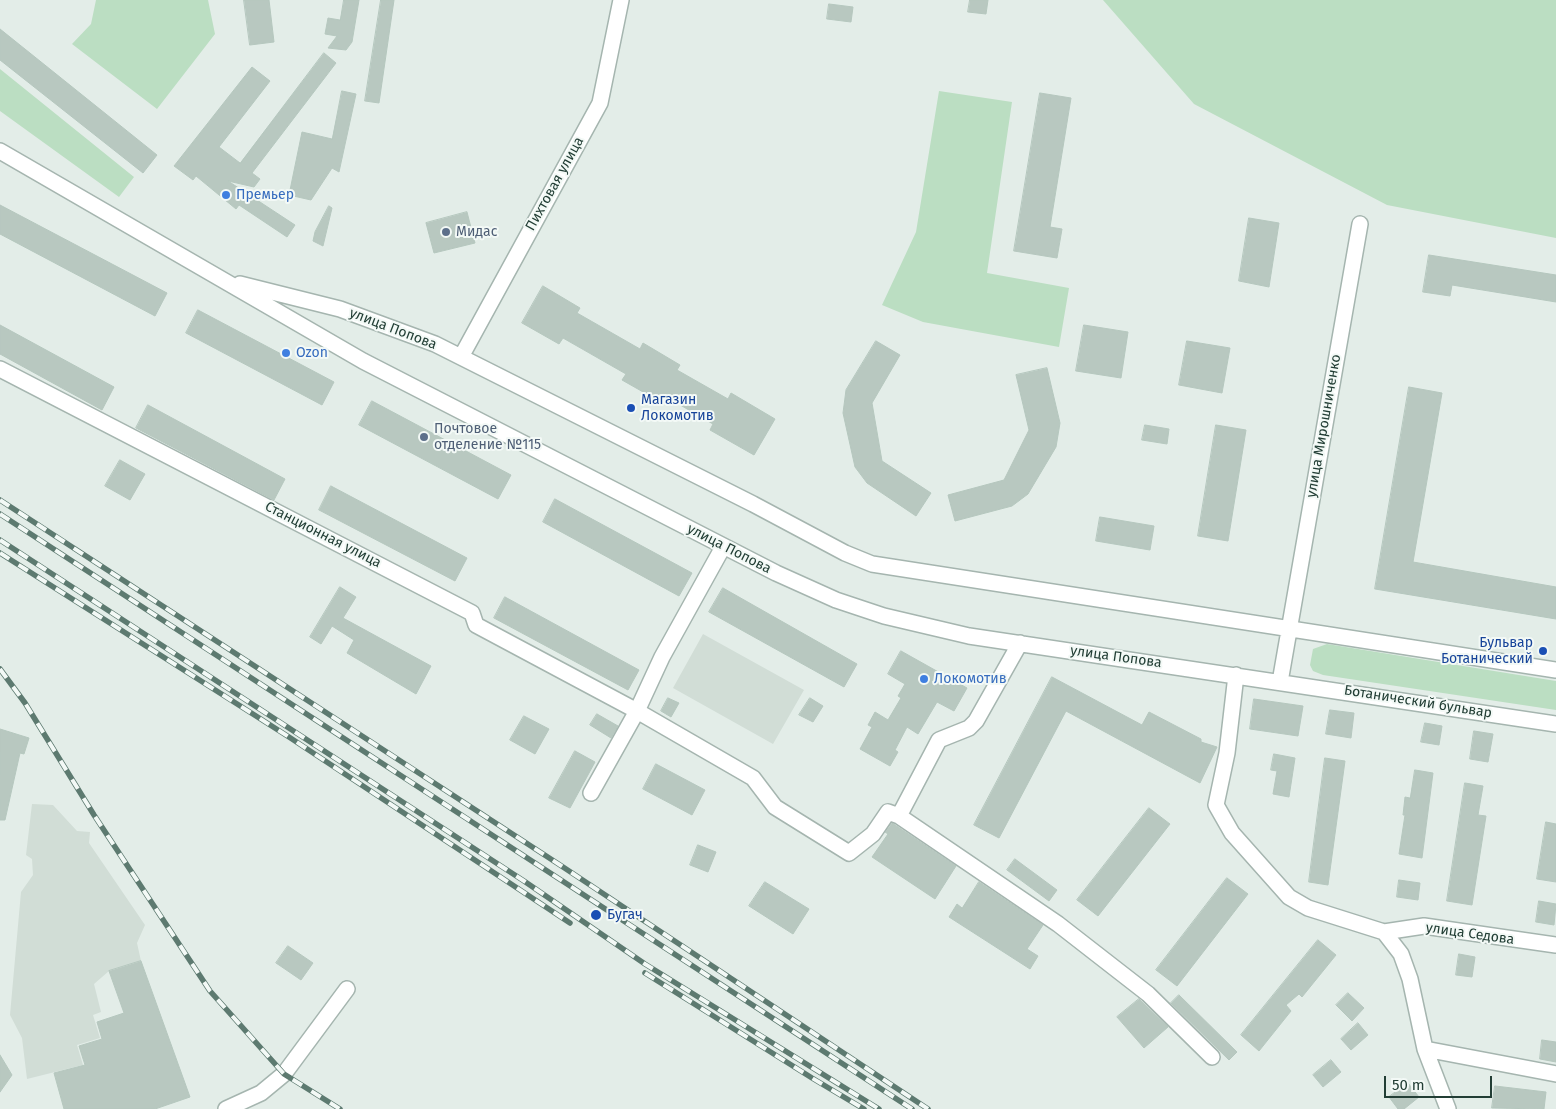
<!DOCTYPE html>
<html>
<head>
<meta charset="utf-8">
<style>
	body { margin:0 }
	#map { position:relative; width:1556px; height:1109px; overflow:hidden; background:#e3ede8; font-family:"Fira Sans",sans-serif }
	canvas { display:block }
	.scale { position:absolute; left:1384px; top:1076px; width:108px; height:22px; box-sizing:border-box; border:2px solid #223e35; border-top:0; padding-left:6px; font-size:15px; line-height:18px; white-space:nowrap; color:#223e35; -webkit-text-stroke:4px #f3f9f6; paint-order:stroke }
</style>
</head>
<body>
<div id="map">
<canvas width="1556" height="1109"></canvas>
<div class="scale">50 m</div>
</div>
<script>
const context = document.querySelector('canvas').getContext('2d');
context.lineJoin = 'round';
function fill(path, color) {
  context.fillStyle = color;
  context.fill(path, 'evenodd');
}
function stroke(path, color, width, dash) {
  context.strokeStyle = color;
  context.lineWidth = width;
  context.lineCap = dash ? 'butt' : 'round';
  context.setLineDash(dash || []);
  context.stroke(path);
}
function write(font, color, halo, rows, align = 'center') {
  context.font = font + ' "Fira Sans",sans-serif';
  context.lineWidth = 4;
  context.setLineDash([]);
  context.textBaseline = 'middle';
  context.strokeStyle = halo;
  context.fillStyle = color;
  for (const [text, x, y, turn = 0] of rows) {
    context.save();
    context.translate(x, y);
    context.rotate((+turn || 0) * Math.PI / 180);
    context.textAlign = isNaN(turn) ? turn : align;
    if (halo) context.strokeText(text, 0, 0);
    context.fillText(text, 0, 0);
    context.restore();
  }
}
fill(new Path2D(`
	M703,634L804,690L773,744L673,688Z
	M32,804L53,805L77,831L90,832L89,843L145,925L137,943L141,961L109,971L94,984L101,1012L93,1015L100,1038L77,1045L83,1065L27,1079L22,1038L10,1015L21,892L33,875L32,859L26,855Z`), '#d1ddd6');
fill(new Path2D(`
	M96,0H208L215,34L157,109L72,44L91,24Z
	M1103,0H1556V238L1387,205L1194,104Z
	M0,69L134,177L119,197L0,111Z
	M939,91L1012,102L987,273L1069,288L1059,347L923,322L882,305L916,232Z
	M1327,644L1556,681V710L1323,675L1313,671L1310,665L1313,649Z`), '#bbdec2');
const building = new Path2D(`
	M244,0H269L274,42L250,45Z
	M344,0H359L352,42L346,50L328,48L337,36L325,34L328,18L340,20Z
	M381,0H394L379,103L365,101Z
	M970,0H988L986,14L968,12Z
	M829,4L853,7L851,22L827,19Z
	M0,29L157,155L143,173L0,60Z
	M324,53L336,63L252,173L260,179L254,187L228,181L295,225L287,237L239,205L236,209L196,176L193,180L174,166L252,67L270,81L219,147L240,163Z
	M342,91L356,94L339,172L332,168L311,200L289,195L302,132L332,139Z
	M1040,93L1071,98L1050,227L1062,229L1057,258L1014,251Z
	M0,205L167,293L155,316L0,234Z
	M329,206L332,208L323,246L313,241L315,232Z
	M467,212L475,243L434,253L426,223Z
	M1249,218L1279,223L1269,287L1239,281Z
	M1429,255L1556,275V302L1452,285L1450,296L1423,292Z
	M543,286L580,308L577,313L640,349L643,343L680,365L677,370L728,399L731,393L775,419L754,455L710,430L713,424L663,395L659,401L622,380L626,374L563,338L559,344L522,323Z
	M198,310L334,382L322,405L186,333Z
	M0,325L114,387L102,410L0,354Z
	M1084,325L1128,332L1121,378L1076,371Z
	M876,341L900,355L872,403L882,461L931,493L916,516L867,483L855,467L843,413L846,390Z
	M1187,341L1230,348L1222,393L1179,385Z
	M1047,368L1060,423L1056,447L1028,494L1012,506L955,521L948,495L1004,480L1029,430L1016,375Z
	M1409,387L1442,393L1413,562L1556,587V619L1375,589Z
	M372,401L511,475L498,499L359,425Z
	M148,405L285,479L274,500L136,428Z
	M1145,425L1169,429L1167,444L1142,440Z
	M1216,425L1246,430L1228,541L1198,536Z
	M120,460L145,474L130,500L105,486Z
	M331,486L467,558L455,581L319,510Z
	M555,499L692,573L679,596L543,522Z
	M1100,517L1154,526L1150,550L1096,541Z
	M340,587L356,597L343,618L431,666L416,694L347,653L354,640L332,626L321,644L310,637Z
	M723,588L857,664L844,687L709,612Z
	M505,597L639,670L628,690L494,618Z
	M901,651L967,688L954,711L937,702L918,734L907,727L895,750L898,752L890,766L860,749L872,727L868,725L875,712L888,720L901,698L898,696L905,684L888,674Z
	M1052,677L1142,725L1149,712L1201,739V742L1217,747L1200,783L1066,711L999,838L974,825Z
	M668,698L679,703L671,717L661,711Z
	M810,698L823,706L813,722L799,715Z
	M1254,699L1303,706L1298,736L1250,729Z
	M1330,710L1354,713L1351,738L1326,734Z
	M597,714L618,726L611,738L590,725Z
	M524,716L549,729L535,754L510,740Z
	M1425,723L1442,726L1439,745L1421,742Z
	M0,729L29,738L24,754L20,753L5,820H0Z
	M1474,731L1493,734L1488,762L1470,759Z
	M575,751L595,762L570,808L549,798Z
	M1274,754L1295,758L1289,797L1273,794L1277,771L1271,770Z
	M1325,758L1345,761L1328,885L1309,882Z
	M656,764L705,790L692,815L643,789Z
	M1415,770L1433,773L1422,858L1399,854L1405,815H1403L1405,797L1410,798Z
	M1465,783L1483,786L1478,815L1486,816L1472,905L1447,901Z
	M1149,808L1170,824L1098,916L1077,900Z
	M1546,822L1556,824V882L1537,879Z
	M892,823L956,866L935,899L872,857L888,834L885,832Z
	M698,845L716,852L708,872L690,865Z
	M1015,859L1057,890L1049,901L1007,870Z
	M1227,878L1248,894L1177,986L1156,970Z
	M1399,880L1420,883L1418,900L1397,897Z
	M765,882L809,909L793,934L749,906Z
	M979,882L1043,925L1027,949L1038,956L1030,969L949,917L957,904L962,908Z
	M1539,901L1556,904L1554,925L1536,922Z
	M1318,940L1336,955L1302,997L1299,994L1286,1005L1291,1011L1259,1051L1241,1035Z
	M288,946L313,963L301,980L276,963Z
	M1459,954L1475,957L1472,977L1456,975Z
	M141,961L190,1097L155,1109H64L54,1073L85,1065L79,1046L102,1039L97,1022L124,1013L109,971Z
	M1348,993L1364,1008L1352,1021L1336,1005Z
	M1179,995L1237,1052L1229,1060L1171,1003Z
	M1139,999L1168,1027L1144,1048L1117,1017Z
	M1358,1023L1368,1035L1351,1050L1341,1039Z
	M1542,1040L1556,1042V1062L1540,1059Z
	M0,1055L12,1075L0,1092Z
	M1331,1060L1341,1072L1323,1087L1313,1075Z
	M1408,1083L1419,1097L1404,1109H1398L1389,1097Z
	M1495,1086L1546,1092L1544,1109L1492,1108Z`);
fill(building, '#b8c8c0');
stroke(building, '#b5c7be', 1);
const minor = new Path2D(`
	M0,151L363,361L776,573L836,600L884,616L969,636L1556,724
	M240,284L340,309L435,344L753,504L845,553L872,564L1556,670
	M461,357L600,103L621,0
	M0,369L472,613L476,625L637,711L753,778L775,807L849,853L873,834L888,812L899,816L1058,924L1148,994L1212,1057
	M1236,675L1227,753L1216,805L1232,833L1289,897L1308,908L1384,932L1401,954L1410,979L1425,1049L1448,1109
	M1280,682L1360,224
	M591,793L637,711L662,657L723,547
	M899,816L939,740L969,728L976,721L1020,643
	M1384,932L1424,926L1556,945
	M1425,1049L1556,1074
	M226,1109L261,1093L284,1074L347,989`);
stroke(minor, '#a5b5af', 18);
stroke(minor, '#fff', 15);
const rail = new Path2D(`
	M0,500L560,865L928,1109
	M0,514L912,1109
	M0,540L524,881L645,964L879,1109
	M0,553L289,737L570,923
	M0,669L25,703L94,815L210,991L284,1074L340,1109
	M645,973L812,1078L864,1109`);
stroke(rail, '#5d7a70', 5.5);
stroke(rail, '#f3f9f6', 4, [11]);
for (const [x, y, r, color] of [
	[226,195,5,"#3f7fe0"],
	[446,232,5,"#5c6f8a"],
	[286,353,5,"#3f7fe0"],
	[631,408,5,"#1a4fb4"],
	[424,437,5,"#5c6f8a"],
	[1543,651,5,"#1a4fb4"],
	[924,679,5,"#3f7fe0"],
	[596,915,6,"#1a4fb4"]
]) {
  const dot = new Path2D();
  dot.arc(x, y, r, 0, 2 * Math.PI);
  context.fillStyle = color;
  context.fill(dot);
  stroke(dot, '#f3f9f6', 2);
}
write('14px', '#223e35', '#f3f9f6', [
	["Пихтовая улица",555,184,-61],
	["улица Попова",393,329,21],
	["улица Мирошниченко",1324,426,-80],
	["Станционная улица",323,535,27],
	["улица Попова",729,549,27],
	["улица Попова",1116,657,8],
	["Ботанический бульвар",1418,702,9],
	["улица Седова",1470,934,8]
]);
write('14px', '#366cbe', '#f3f9f6', [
	["Премьер",236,195],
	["Ozon",296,353],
	["Локомотив",934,679]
], 'left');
write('14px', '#4e5e75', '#f3f9f6', [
	["Мидас",456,232],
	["Почтовое",434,429],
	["отделение №115",434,445]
], 'left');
write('14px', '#164399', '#f3f9f6', [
	["Магазин",641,400],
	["Локомотив",641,416],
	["Бульвар",1533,643,"right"],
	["Ботанический",1533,659,"right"],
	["Бугач",607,915]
], 'left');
</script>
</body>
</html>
